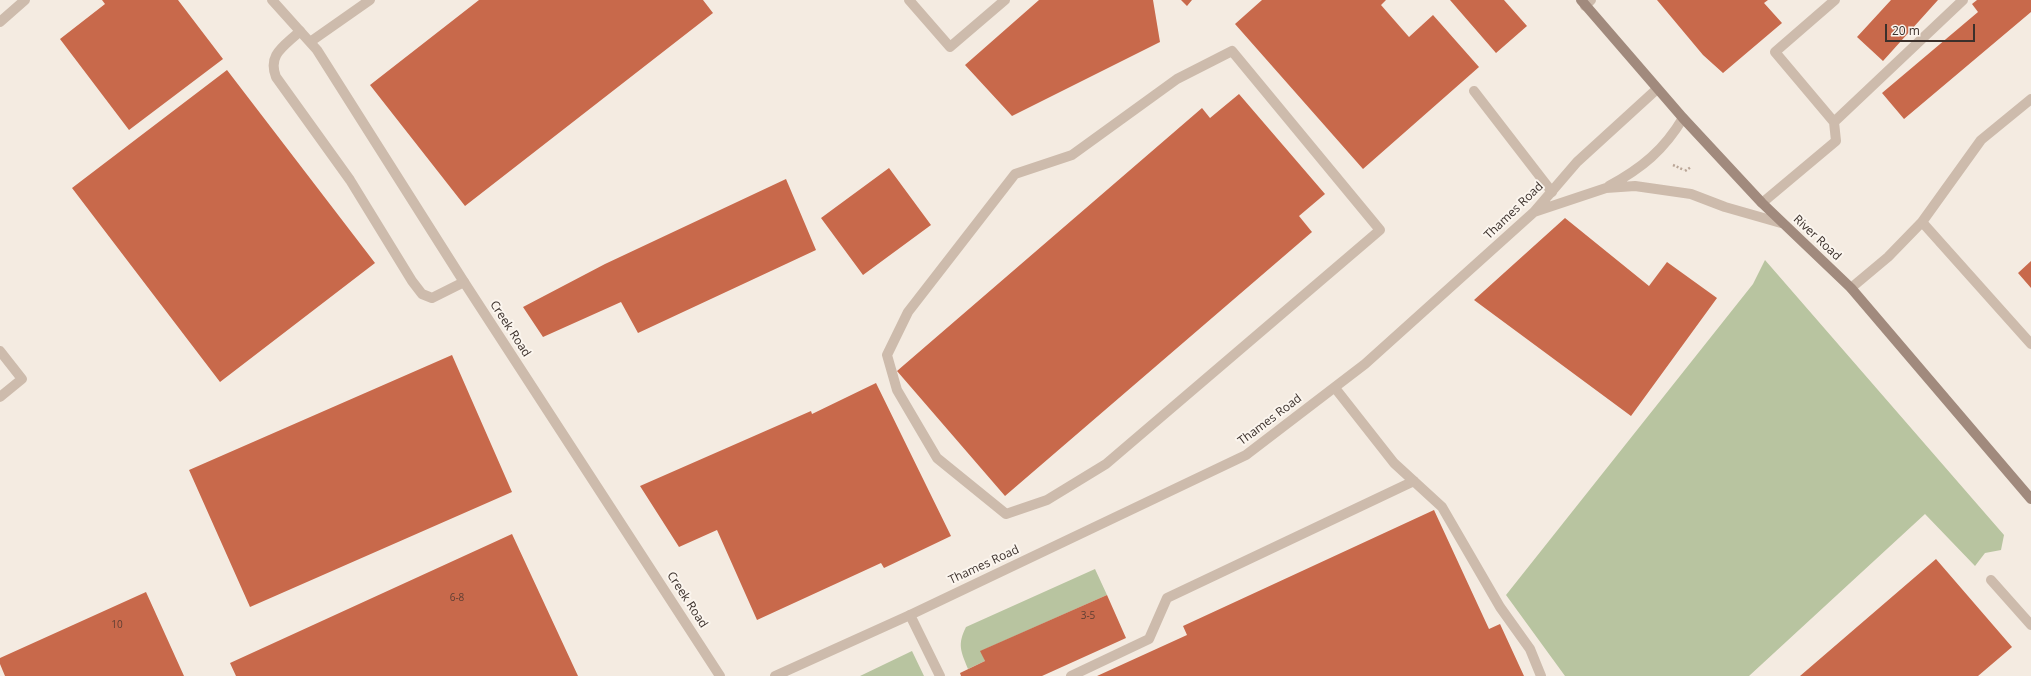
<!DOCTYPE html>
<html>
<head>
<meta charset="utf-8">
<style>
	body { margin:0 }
	#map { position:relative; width:2031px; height:676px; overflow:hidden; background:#f4ebe1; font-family:"Open Sans",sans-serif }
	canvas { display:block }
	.scale { position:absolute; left:1885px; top:24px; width:90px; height:18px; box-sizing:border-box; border:2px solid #3b302b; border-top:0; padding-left:5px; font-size:12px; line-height:14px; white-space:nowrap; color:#3b302b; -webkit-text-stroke:3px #fbf5ee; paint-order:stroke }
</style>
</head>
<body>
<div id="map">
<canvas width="2031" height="676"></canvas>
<div class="scale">20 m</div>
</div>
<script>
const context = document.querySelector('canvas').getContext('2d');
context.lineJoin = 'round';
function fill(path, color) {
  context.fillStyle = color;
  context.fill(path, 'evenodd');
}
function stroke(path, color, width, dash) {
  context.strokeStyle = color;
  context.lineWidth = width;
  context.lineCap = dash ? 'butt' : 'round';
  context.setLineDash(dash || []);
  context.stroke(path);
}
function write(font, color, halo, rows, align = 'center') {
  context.font = font + ' "Open Sans",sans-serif';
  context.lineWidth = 4;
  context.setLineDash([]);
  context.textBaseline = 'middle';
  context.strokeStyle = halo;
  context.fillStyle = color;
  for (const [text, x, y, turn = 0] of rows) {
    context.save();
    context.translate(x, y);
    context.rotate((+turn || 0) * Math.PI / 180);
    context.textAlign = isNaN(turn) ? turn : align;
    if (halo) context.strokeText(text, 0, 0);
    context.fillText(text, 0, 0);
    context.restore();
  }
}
fill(new Path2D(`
	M1765,260L2004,535L2001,550L1985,553L1975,566L1925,514L1749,676H1565L1506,595L1753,284Z
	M1095,569L1107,595L981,651L985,661L968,669C961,651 957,645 966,627Z
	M912,651L924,676H860Z`), '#b8c4a0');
fill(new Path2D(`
	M102,0H178L223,59L129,130L60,39L105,4Z
	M479,0H703L713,13L465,206L370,85Z
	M1039,0H1153L1160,42L1012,116L965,65Z
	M1181,0H1192L1187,6Z
	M1262,0H1386L1381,5L1409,37L1433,15L1479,67L1363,169L1235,24Z
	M1450,0H1504L1527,26L1496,53Z
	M1657,0H1768L1764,3L1782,23L1723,73L1703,55Z
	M1891,0H1938L1883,61L1857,37Z
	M1977,0H2031V12L1904,119L1882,93L1978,12L1972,4Z
	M227,70L375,263L220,382L72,188Z
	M1239,94L1325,194L1299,216L1312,232L1005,496L897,371L1202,108L1210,118Z
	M889,168L931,225L863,275L821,218Z
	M786,179L816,250L638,333L621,302L543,337L523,307L605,264Z
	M1565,218L1649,286L1667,262L1717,298L1631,416L1474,300Z
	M2031,261V288L2018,273Z
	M452,355L512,492L250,607L189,470Z
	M876,383L951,536L884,568L881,563L757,620L717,530L679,547L640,486L811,411L812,414Z
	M1434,510L1489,629L1500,624L1524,676H1097L1187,635L1183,626Z
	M512,534L578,676H236L230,663Z
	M1936,559L2012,647L1978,676H1800Z
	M146,592L184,676H5L0,664V658Z
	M1107,595L1126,638L1042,676H961L960,673L985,661L980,651Z`), '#c8694b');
stroke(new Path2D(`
	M1673,165L1684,170
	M1685,171L1691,167`), '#b9a596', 2.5, [2, 2]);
stroke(new Path2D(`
	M909,0L950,47L1005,0
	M1585,6L1591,0
	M300,31C285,46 267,54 276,77L350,180L412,281L422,294L432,298L464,282
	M1232,51L1380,230L1106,464L1047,500L1006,514L937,458L897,390L887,355L908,312L1015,174L1072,155L1177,79Z
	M1474,91L1552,192
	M1834,122L1963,0
	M1762,203L1836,141L1834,122L1775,52L1835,0
	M1922,222L2031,344
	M1851,288L1888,257L1922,222L1981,140L2031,99
	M0,351L22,379L0,397
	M1335,388L1394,463L1442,507L1500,607L1530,649L1541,676
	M1991,580L2031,625
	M910,615L940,676
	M1071,676L1149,639L1167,598L1414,481`), '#cdbbac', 10);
stroke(new Path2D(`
	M272,0L317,50L464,282L720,676
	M0,22L25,0
	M310,42L370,0
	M1609,186C1642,168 1664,150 1683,118
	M1534,212L1606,188L1635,186L1691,194L1725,207L1781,223
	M775,676L910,615L1246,455L1365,364L1534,212L1577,162L1657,89`), '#cdbbac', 10);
stroke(new Path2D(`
	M1581,0L1683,118L1762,203L1851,288L2031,499`), '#a18a7d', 10);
write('10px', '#5e3e33', null, [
	["6-8",457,598],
	["3-5",1088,616],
	["10",117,625]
]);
write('12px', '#3b302b', '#fbf5ee', [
	["Thames Road",1514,211,-44],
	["River Road",1817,238,43],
	["Creek Road",510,329,57],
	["Thames Road",1270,420,-37],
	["Thames Road",984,565,-25],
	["Creek Road",687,600,57]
]);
</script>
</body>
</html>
